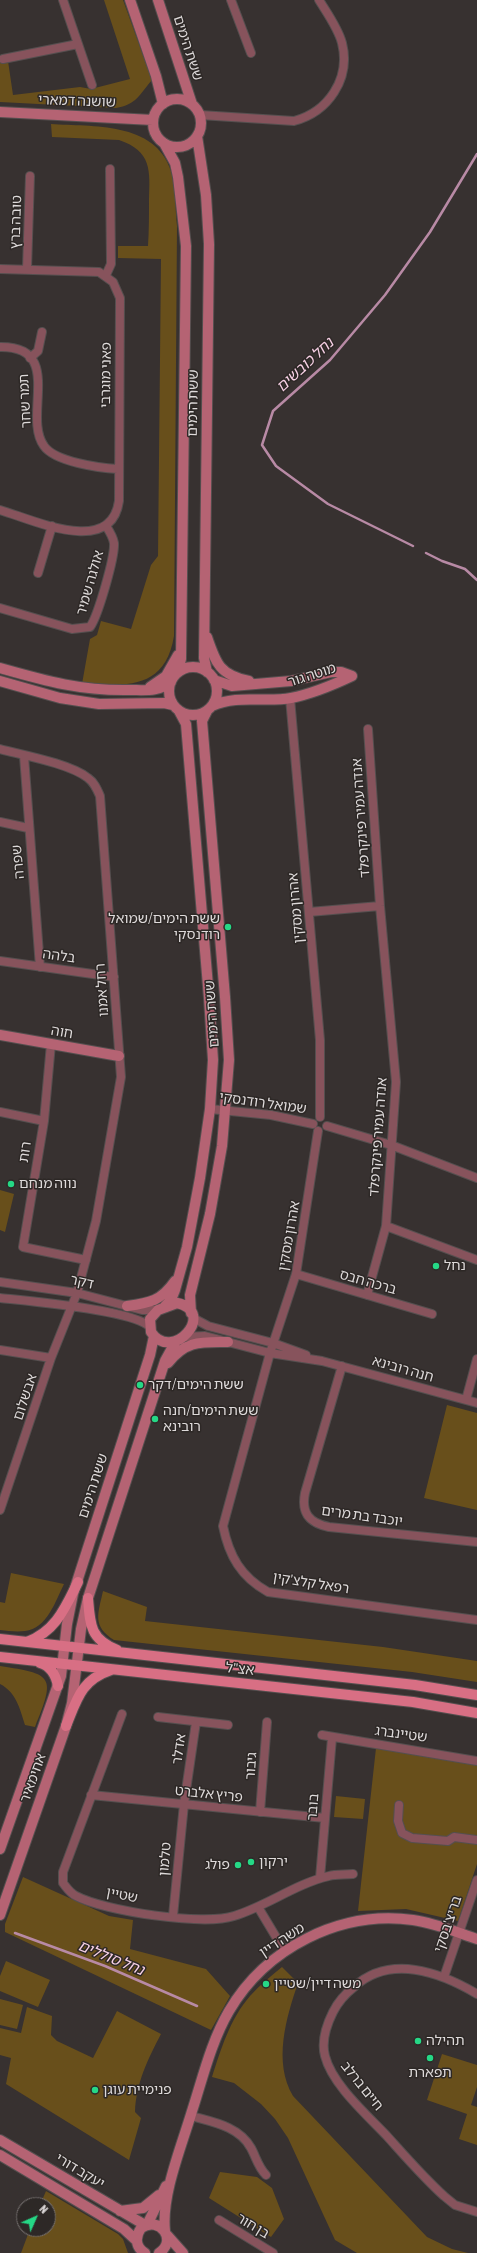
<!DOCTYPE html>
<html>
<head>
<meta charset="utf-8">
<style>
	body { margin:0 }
	#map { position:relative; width:477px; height:2253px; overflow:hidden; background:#373130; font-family:"Asap Condensed",sans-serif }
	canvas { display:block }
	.north { position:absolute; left:16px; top:2197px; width:40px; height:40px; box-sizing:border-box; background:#2d2826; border:1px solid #746f6e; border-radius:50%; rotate:45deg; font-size:11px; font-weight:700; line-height:16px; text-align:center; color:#dedada }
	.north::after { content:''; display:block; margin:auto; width:14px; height:18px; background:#25d886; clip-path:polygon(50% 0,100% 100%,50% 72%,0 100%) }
</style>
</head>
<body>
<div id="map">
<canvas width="477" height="2253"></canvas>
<div class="north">N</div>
</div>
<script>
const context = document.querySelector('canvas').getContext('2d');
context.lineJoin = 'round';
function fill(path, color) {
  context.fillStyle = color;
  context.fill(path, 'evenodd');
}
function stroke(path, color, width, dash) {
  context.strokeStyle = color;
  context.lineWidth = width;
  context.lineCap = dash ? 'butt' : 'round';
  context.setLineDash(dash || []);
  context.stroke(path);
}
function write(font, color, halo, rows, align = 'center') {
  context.font = font + ' "Asap Condensed","Noto Sans Hebrew",sans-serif';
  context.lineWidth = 3;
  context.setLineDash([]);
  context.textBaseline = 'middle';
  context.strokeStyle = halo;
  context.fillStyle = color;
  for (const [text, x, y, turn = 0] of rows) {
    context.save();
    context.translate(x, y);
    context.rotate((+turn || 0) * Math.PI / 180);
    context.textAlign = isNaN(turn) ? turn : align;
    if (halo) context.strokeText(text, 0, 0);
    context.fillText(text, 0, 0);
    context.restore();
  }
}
fill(new Path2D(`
	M104,0H123L152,80C140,94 136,105 116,108L0,102V63L8,61L13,95L80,87L91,89L130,79Z
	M51,124C92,127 155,121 171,171C176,188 175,208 177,226L174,636C165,690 126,686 82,684L90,639L97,635L101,621L131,629L151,565L158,556L161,259L118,258V246H148C149,231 149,215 149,200C150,171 152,151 119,140L52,137Z
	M0,1190L14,1194L5,1232L0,1230Z
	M447,1405L477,1413V1510L424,1498Z
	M11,1573L64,1584C56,1600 47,1629 25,1631C17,1632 8,1631 0,1630V1602L5,1603Z
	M103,1591L147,1607L145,1621L383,1647L477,1661V1682L412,1672L114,1640C92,1626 98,1614 103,1591Z
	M0,1666C53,1674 56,1676 35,1727L25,1725C20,1709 16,1692 0,1684Z
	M376,1748L477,1765V1864L458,1921L406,1909L358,1911Z
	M336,1796L365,1799L363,1819L334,1817Z
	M23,1877L109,1916L133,1920L130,1949L206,1969L230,1996L211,2030L5,1932V1924Z
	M6,1961L50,1980L38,2007L0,1991V1976Z
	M282,1967L298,1983C286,2018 273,2062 293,2096L427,2237L452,2249L468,2253H357L335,2240L288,2138L275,2119L261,2104L234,2083L212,2077C221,2049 230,2019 250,1996C260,1985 271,1976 282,1967Z
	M0,1999L23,2005L17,2029L0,2025Z
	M27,2007L52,2016L51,2035L57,2041L93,2058L117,2011L161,2034C148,2059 136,2083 135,2112L141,2118L129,2160L6,2084L11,2058L0,2055V2028L21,2033Z
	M442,2054L477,2065V2087L471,2105L477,2107V2145L459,2139L467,2114L427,2100Z
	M220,2172L257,2177L272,2188L284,2219L271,2237L209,2198Z
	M46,2191L118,2234L123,2239L128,2253H21L30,2229H48V2205H40Z`), '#684f1b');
stroke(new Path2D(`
	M413,546L328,504L276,466L262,445L273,411L330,360L385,295L430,232L477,154
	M426,553L442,561L465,569L477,580
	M15,1933L105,1966L197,2006`), '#b88aa5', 2.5);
const street = new Path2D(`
	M63,0L92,85
	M231,0L251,53
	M3,59L78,44
	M200,115L294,121C328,112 351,79 342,43C338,28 327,13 319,0
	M0,269L99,272L113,282L120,298L119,501C111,557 34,520 0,510
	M27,269L30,176
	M106,275L111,264L110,169
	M0,347C65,346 22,416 44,446C55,462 100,468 118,469
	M30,358L38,351L42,332
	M38,573L52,526
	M0,608L72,629L90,627C98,616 115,557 114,543C113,537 110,532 106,526
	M290,698L320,1040V1117
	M0,749C23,755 71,764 88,778C94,782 97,789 100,796L121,1077L96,1221L77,1293L51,1358L0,1510
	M24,756L40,967
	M0,822L28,828
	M309,912L380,906
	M0,961L114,977
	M51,1044L44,1121L23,1247L86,1260
	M210,1109L271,1115L313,1124
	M0,1112L44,1121
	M327,1126L391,1145L477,1178
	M318,1131L296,1274L270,1353L223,1526C229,1556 241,1577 268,1592L477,1620
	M386,1226L477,1260
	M296,1274L432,1314
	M0,1282L77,1293L142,1310H158
	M367,1295L386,1226L396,1082L380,906L368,729
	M0,1298C28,1301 134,1310 150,1327
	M193,1318L208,1326L273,1343L306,1355
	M182,1337L205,1336L270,1353L322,1361L477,1403
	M0,1350L51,1358
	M342,1366L305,1493C301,1513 309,1523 329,1527L477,1542
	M466,1400L477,1359
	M122,1714L63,1872V1883C67,1888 70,1893 76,1896C104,1911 204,1926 234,1916C267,1906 295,1884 329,1876C336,1874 345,1875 353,1874
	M158,1717L228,1725
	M322,1735L477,1761
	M91,1795L325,1818
	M399,1805L398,1821L402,1833L412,1838L448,1841L454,1837L477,1840
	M260,1812L267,1722
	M320,1878L332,1738
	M258,1907L285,1952
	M173,1916L184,1804L196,1722
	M444,1977L477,1880
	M477,1994C440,1972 390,1954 354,1987C345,1994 338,2002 333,2012C326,2026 321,2041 325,2056C332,2084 366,2114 386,2135C405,2156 423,2177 444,2196L455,2205L477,2212
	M191,2116C212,2122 239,2126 251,2148C256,2157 258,2167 266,2175
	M219,2220L273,2253`);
const secondary = new Path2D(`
	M130,0L156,76L163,104
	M158,0L192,104
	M153 123a24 24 0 1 1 48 0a24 24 0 1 1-48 0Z
	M0,112L153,120
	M197,136L206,195L209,244L204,658L207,672
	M164,143L175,163L178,177L186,246L181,659L178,672
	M207,637C216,664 220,675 249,681
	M169 691a24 24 0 1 1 48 0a24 24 0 1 1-48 0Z
	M0,668C46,681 81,691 130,690C145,690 159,692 171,682
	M214,680L232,686L291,681L331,672H341L352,676
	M0,681L60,698L99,704L164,703L173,705
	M150,687L166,676L178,655
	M212,706C238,694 264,703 291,698C311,694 333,685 352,676
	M0,1035L119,1056
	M177,1303C218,1312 172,1364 151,1332L150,1319L158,1310Z
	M127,1306C150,1303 161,1301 175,1281
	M165,1306L171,1300L175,1290L187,1247L200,1178L210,1109L213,1060L209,998L187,736L186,724L179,711
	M191,1313L190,1295L210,1214L222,1146L229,1060L225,997L202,721L207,711
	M168,1363C186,1340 201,1342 228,1342
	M0,1849L61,1676L67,1624L73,1594L150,1355L154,1336
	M0,1915L66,1726L72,1703L81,1629L88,1598L165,1361L176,1341
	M0,2140L145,2225
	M0,2155L124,2229L137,2241
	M120,2211L143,2208L159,2195
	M147,2225L166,2186
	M165,2231C161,2195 182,2145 192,2111C203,2077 211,2042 229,2011C266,1948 340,1910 413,1920C435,1923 456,1932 477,1939
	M167,2235L183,2253
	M145,2253C135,2247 135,2237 141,2228C160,2215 178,2241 159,2253`);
const primary = new Path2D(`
	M88,1598C90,1625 90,1639 117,1650
	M0,1639L415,1685L477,1695
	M27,1642C56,1631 65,1608 78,1582
	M0,1657L413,1702L477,1713
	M40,1663C51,1666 56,1676 58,1686
	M66,1726C77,1699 81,1680 111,1670`);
stroke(street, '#554f4f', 10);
stroke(secondary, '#554f4f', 12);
stroke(primary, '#554f4f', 12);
stroke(street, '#87535c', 8);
stroke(secondary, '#b56373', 10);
stroke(primary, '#d86f84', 10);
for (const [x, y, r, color] of [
	[228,927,4,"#25d886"],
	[11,1184,4,"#25d886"],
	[436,1266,4,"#25d886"],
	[140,1385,4,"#25d886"],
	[155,1419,4,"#25d886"],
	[251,1862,4,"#25d886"],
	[238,1865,4,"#25d886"],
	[266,1984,4,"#25d886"],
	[418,2041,4,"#25d886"],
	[430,2058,4,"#25d886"],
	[95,2090,4,"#25d886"]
]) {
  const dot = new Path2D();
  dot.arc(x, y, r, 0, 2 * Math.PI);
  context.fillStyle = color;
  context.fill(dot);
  stroke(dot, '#2d2826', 1.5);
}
write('14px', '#dedada', '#2d2826', [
	["ששת הימים",188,48,72],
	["שושנה דמארי",77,101,2],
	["טובה ברץ",16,222,-88],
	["פאני מוגרבי",106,375,-89],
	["תמר שחר",25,401,-93],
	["ששת הימים",193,403,-89],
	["אולגה שמיר",90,583,-74],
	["מוטה גור",312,675,-18],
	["אנדה עמיר פינקרפלד",361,818,-94],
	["שפרה",18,862,-95],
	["אהרון מסקין",296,908,-95],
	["בלהה",59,956,8],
	["רחל אמנו",102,990,-94],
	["ששת הימים",212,1014,-94],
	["חוה",62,1032,10],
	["שמואל רודנסקי",263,1103,8],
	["אנדה עמיר פינקרפלד",378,1137,-86],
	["רות",25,1152,-81],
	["אהרון מסקין",289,1236,-80],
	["דקר",82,1282,12],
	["ברכה חבס",368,1282,16],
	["חנה רובינא",403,1369,16],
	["אבשלום",25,1397,-72],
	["ששת הימים",93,1486,-72],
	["יוכבד בת מרים",362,1516,8],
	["רפאל קלצ'קין",311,1583,9],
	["אצ\"ל",240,1669,6],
	["שטיינברג",401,1734,8],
	["אדלר",179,1749,-82],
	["גיבור",251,1766,-86],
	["אחימאיר",33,1778,-70],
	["פריץ אלברט",209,1794,6],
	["בובר",313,1807,-85],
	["טלמון",165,1859,-85],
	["שטיין",122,1895,11],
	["בריצ'בסקי",448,1924,-71],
	["משה דיין",282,1940,-33],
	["חיים ברלב",362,2086,51],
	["יעקב דורי",80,2171,31],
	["בן חור",253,2226,31]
]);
write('14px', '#dedada', '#2d2826', [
	["ששת הימים/שמואל",220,919,"right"],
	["רודנסקי",220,935,"right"],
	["נווה מנחם",19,1184],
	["נחל",444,1266],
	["ששת הימים/דקר",148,1385],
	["ששת הימים/חנה",163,1411],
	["רובינא",163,1427],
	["ירקון",259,1862],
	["פולג",230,1865,"right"],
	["משה דיין/שטיין",274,1984],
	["תהילה",426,2041],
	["תפארת",430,2073,"center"],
	["פנימיית עוגן",103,2090]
], 'left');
write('italic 15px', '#f8d1e6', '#2d2826', [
	["נחל כובשים",305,365,-43],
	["נחל סוללים",111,1958,22]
]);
</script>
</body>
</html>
